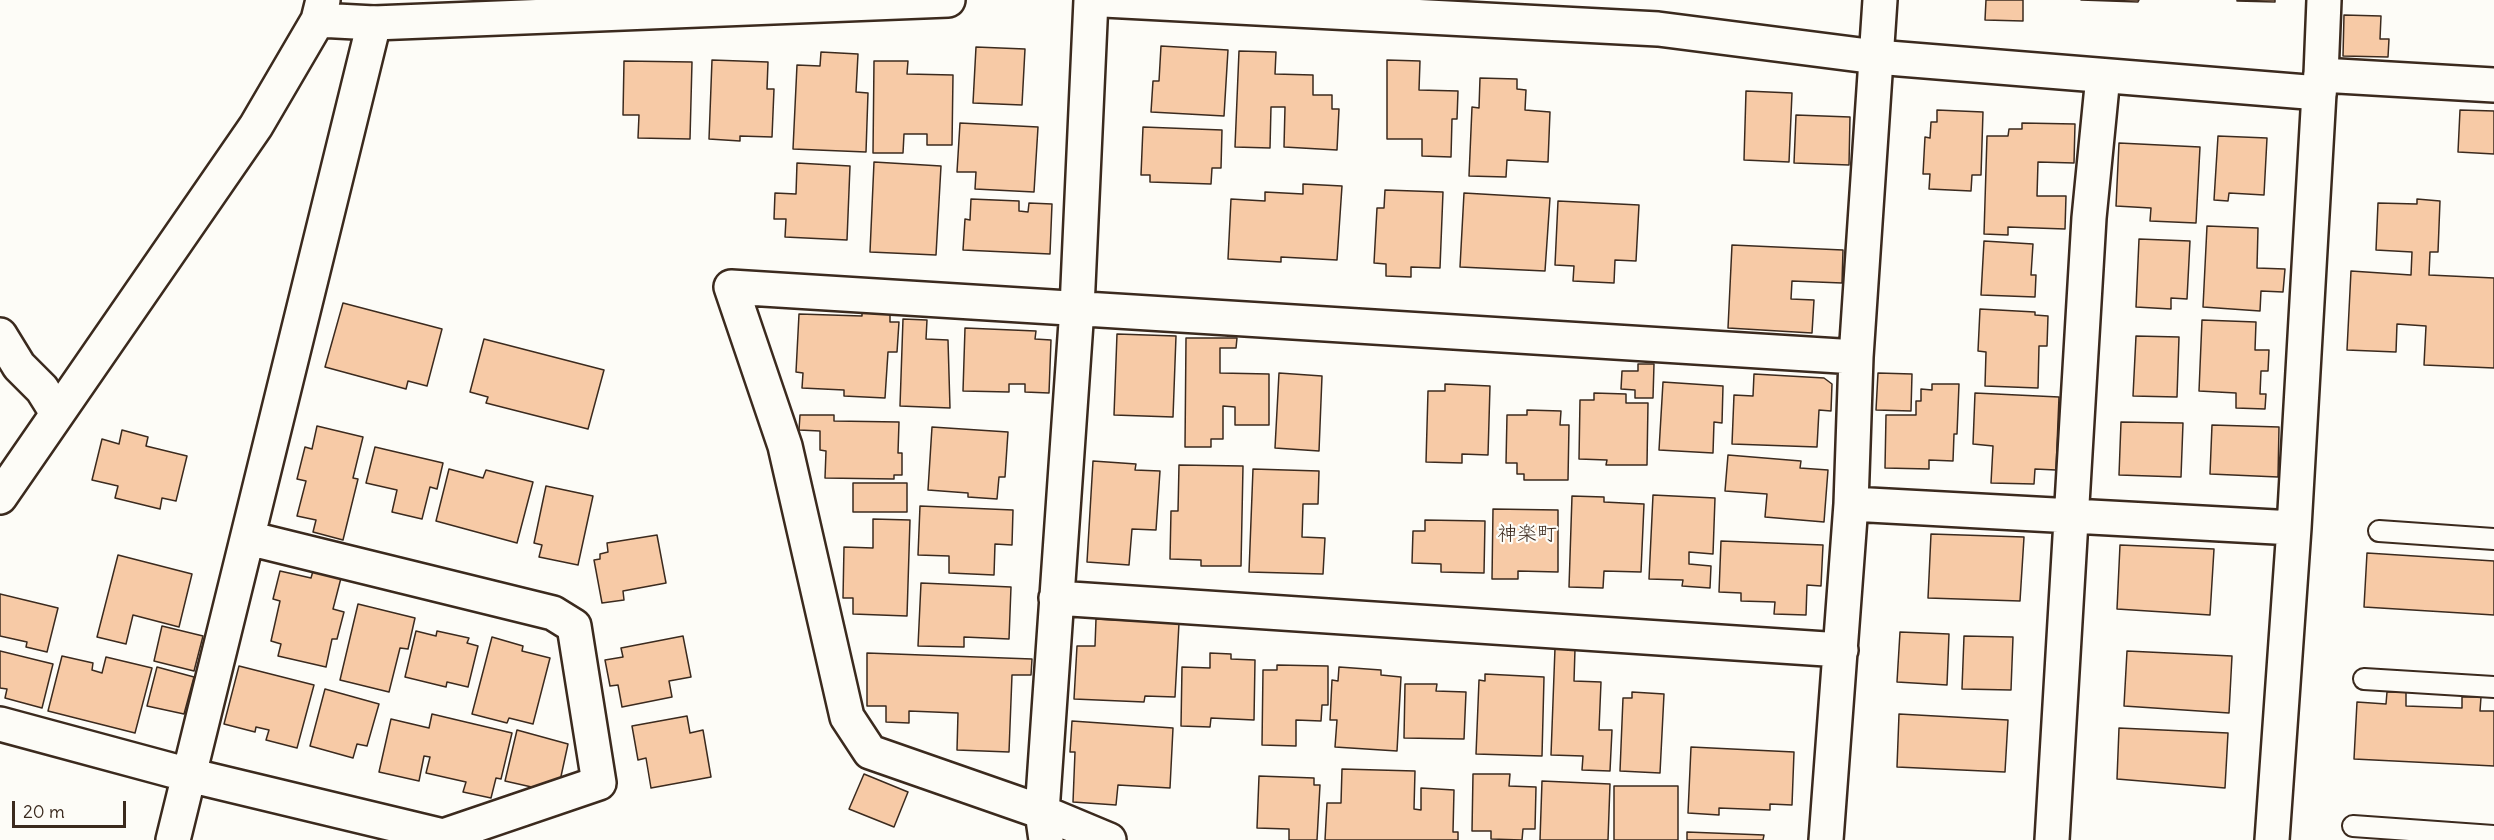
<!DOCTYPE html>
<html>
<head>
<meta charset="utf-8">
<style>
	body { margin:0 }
	#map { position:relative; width:2494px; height:840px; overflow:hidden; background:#fdfcf7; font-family:Delius,sans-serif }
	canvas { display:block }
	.scale { position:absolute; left:12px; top:801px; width:114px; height:27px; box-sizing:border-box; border:3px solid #3b2a1e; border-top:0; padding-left:8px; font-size:18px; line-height:21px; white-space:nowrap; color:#3b2a1e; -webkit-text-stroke:4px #fdfcf7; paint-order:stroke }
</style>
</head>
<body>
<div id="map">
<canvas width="2494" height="840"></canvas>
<div class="scale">20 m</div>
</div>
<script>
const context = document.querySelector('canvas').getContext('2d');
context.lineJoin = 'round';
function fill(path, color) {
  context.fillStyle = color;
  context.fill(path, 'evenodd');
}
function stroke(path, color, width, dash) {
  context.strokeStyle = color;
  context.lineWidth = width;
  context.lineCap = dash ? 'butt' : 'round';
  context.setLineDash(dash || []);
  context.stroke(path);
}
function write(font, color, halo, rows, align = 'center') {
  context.font = font + ' Delius,"Klee One",sans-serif';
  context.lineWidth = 4.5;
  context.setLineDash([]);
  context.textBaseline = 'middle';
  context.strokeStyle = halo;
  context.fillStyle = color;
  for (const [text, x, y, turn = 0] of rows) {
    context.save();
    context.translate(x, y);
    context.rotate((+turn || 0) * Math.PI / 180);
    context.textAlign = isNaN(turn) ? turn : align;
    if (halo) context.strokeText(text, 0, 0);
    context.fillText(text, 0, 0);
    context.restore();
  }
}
const building = new Path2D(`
	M1986,0H2023V21L1985,20Z
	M2081,0H2139L2138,2Z
	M2275,0V2L2237,1V0Z
	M2344,15L2381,16L2380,39H2389L2388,57L2343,56Z
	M1161,46L1228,50L1224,116L1151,112L1153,81H1159Z
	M976,47L1025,49L1022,105L973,103Z
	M1239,51L1276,52L1275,74L1313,75V95H1332V109H1339L1337,150L1284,147L1285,107H1271L1270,148L1235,147Z
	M821,52L858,54L856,92L868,93L866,152L793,149L797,65L820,66Z
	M712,60L768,62L767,89H774L772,137L740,136V141L709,139Z
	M1387,60L1420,61L1419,90L1458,91L1457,119H1452L1451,157L1422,156V139H1387Z
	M624,61L692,62L690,139L638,138L639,115H623Z
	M874,61H908L907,74L953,75L952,145H927V134H904L903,153H873Z
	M1480,78L1517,79V89L1526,90L1525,110L1550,112L1548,162L1507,160L1506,177L1469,176L1472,107L1479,108Z
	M1746,91L1792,93L1789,162L1744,160Z
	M1937,110L1983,112L1981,175H1972L1971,191L1929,189L1930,174H1923L1925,137L1930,138L1931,122H1937Z
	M2460,110L2494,111V154L2458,152Z
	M1796,115L1850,117L1849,165L1794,163Z
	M960,123L1038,127L1034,192L975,189L976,172H957Z
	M2022,123L2075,124L2074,163L2038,162L2037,196H2066L2065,229L2008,227V235L1984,234L1987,136H2008L2009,129H2022Z
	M1143,127L1222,130L1221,168H1212L1211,184L1150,182V175H1141Z
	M2218,136L2267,138L2264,195L2229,193L2228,201L2214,200Z
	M2119,143L2200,147L2196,223L2150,221L2151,208L2116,206Z
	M874,162L941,166L936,255L870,252Z
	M797,163L850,166L847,240L785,237L786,219H774L775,193L796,194Z
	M1303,184L1342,186L1337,260L1281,257V262L1228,259L1231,199L1265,201V192L1303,194Z
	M1385,190L1443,192L1440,268L1411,267V277L1386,276V264L1374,263L1377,208H1384Z
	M1464,193L1550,198L1545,271L1460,267Z
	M971,199L1019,201V211L1028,212L1029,203L1052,204L1050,254L963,250L965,219L970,220Z
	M2417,199L2440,201L2438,252H2430L2429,275L2494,278V368L2424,365L2426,326L2397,324L2396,352L2347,350L2351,271L2411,275L2412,252L2376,250L2378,203L2417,204Z
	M1558,201L1639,205L1636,261L1615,260L1614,283L1573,281L1574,266L1555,265Z
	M2207,226L2258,228L2257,268L2285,269L2283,292L2261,291L2260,311L2203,307Z
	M2139,239L2190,241L2187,299L2171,298V309L2136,307Z
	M1984,241L2033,244L2031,275H2036L2035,297L1981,295Z
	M1732,245L1843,250L1842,283L1792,281L1791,299L1814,300L1812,333L1728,328Z
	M343,303L442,329L427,386L408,381L406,389L325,367Z
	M1980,309L2035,312V315L2048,316L2047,346H2039L2038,388L1985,386L1986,352L1978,351Z
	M862,313L890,314V322H899L897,352H888L885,398L844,396V390L802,388L803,373L796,372L799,314L862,316Z
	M903,319L927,320L926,339L948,340L950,408L900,406Z
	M2202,320L2256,322L2255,350H2269L2268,371H2261L2260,394H2266L2265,409L2236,408V393L2199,391Z
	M965,328L1036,331L1035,339L1051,340L1049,393L1025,392V384H1009V392L963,391Z
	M1117,334L1176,336L1173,417L1114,415Z
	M2136,336L2179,337L2177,397L2133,396Z
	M1186,338H1237L1236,348H1220V373L1269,374V425H1235V407L1223,406V439H1211V447H1185Z
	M484,339L604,370L588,429L486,403L488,397L470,392Z
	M1638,364H1654L1653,398H1635V390L1621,389L1622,371H1638Z
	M1279,373L1322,376L1319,451L1275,448Z
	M1878,373L1912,374L1911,411L1876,410Z
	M1754,374L1824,378L1832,384L1831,411L1819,410L1817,447L1732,444L1734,395L1753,396Z
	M1663,382L1723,386L1722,423L1714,422L1713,453L1659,450Z
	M1445,384L1490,386L1488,455L1462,454V463L1426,462L1428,391H1445Z
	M1932,384H1959L1957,434H1954L1953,461L1929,460V469L1885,468L1886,415H1916V401H1921V389L1932,390Z
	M1594,393L1626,394V403H1648L1647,465H1606L1607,460L1579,459L1580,400H1594Z
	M1975,393L2059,397L2056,470L2035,469L2034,484L1991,483L1993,446L1973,444Z
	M1527,410L1561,411L1560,425H1569L1568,480H1524V474H1517V463H1506L1507,415H1527Z
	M800,415H834V421L899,422L898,453H902V475H894V479L825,478L826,451L820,450V431L799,430Z
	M2121,422L2183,423L2181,477L2119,475Z
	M2212,425L2279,427L2278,477L2210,474Z
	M317,426L363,437L353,478L358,479L343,540L313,532L316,520L297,516L306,481L297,479L305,447L312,449Z
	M932,427L1008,432L1005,477H999L997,499L968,497V493L928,490Z
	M122,430L148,437L146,446L187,456L176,501L162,498L160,509L115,498L118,486L92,480L102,439L119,444Z
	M375,447L443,463L437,489L430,487L422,519L392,512L397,490L366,483Z
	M1728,455L1801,461L1800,468L1828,470L1824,522L1765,517L1767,494L1725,491Z
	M1093,461L1136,464L1135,470L1160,471L1156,530L1132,529L1129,565L1087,562Z
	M1179,465L1243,466L1241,566H1201V560L1170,559L1171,511H1178Z
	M449,469L483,478L486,470L533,482L517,543L436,521Z
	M1253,469L1319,471L1318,504H1303L1302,537L1325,538L1323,574L1249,572Z
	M853,483H907V512H853Z
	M546,486L593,496L578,565L539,557L542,545L534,543Z
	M1653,495L1715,498L1713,554L1689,552V564L1711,566L1710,588L1682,586L1683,580L1649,579Z
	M1572,496L1604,497V502L1644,504L1641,572L1604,571L1603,588L1569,587Z
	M920,506L1013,510L1012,545L995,544L994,575L949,573V556L918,555Z
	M1493,509L1558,510V572L1518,571V579H1492Z
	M873,519L910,520L907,616L853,614V598H843L844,547L873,548Z
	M1425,520L1485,521L1484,573L1441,572V564L1412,563L1413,531H1425Z
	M1931,534L2024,537L2020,601L1928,598Z
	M657,535L666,583L623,591L624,600L602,603L594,560L600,559V554L608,552L607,543Z
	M1721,541L1823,545L1821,586L1807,585L1806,615L1774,614L1775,602L1741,601V593L1719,592Z
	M2120,545L2214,549L2210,615L2117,609Z
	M2367,553L2494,561V615L2364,607Z
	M118,555L192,574L179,627L133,615L126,644L97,637Z
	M280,571L311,578L313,571L341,578L333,609L344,612L337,639H332L326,667L278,656L281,644L271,641L280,601L273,599Z
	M921,583L1011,587L1009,639L964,637V647L918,646Z
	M0,594L58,608L47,652L26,647L27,642L0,636Z
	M358,604L415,618L408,649L400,648L389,692L340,680Z
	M1096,619L1179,623L1175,697L1145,696L1144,702L1074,699L1077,646H1095Z
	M162,626L203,636L194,671L154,661Z
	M416,631L436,636L437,631L469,638L467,643L478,646L468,687L447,682L446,687L405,677Z
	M1900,632L1949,634L1947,685L1897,682Z
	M683,636L691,677L669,681L672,697L622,707L618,685L610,686L605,660L623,657L621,648Z
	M1964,636L2013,637L2011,690L1962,689Z
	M492,637L523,646L522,651L550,658L533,724L509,718L507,723L472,714Z
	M1555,648L1575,649L1574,681L1601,682L1599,730H1612L1610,771L1582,770L1583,756L1551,755Z
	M0,651L53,664L42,708L5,698L7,689L0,688Z
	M2127,651L2232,656L2229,713L2124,706Z
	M867,653L1032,659L1031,675H1012L1009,752L957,750L958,713L909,711V723L886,722V706H867Z
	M1210,653L1231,654V659L1255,660L1254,720L1211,718L1210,727L1181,726L1182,667L1210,668Z
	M62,656L93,663L92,670L102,673L106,657L152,668L135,733L48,711Z
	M1277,665L1328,666V705H1322L1321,721L1296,720V746L1262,745L1263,670H1277Z
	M239,666L314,685L297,748L266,740L269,730L256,727L255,732L224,724Z
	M157,667L194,677L184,714L147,706Z
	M1339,667L1381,670V675L1401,677L1397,751L1335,747L1337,720H1330L1332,680L1338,681Z
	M1485,674L1544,677L1542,756L1476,754L1479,680L1485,681Z
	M1405,684H1437L1436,691L1466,692L1464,739L1404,738Z
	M325,689L379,704L367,746L357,744L353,758L310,746Z
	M1632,692L1664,694L1660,773L1620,771L1623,698H1632Z
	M2387,692H2406V706L2462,708V697H2481L2480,711H2494V766L2354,759L2357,702L2386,704Z
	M432,714L512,733L501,779L496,778L491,798L463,792L466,782L426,773L430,757L424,756L419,781L379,772L391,719L429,728Z
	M1899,714L2008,720L2005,772L1897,767Z
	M687,716L690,733L703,730L711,777L651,788L646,758L638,760L632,726Z
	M1072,721L1173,728L1170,788L1118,785L1116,805L1073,802L1075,752H1070Z
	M2119,728L2228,733L2225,788L2117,779Z
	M517,730L568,744L560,781L536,788L505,781Z
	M1691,747L1794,752L1792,805L1770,804V810L1719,808V815L1688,813Z
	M1342,769L1415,771L1414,809L1421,810V788L1454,790L1453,832H1458V840H1325L1327,803H1341Z
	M864,774L908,792L894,827L849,809Z
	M1473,774H1510L1509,786L1536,787L1535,829H1523L1522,840L1491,839V831H1472Z
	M1259,776L1314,778V785H1320L1317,840H1289V829L1257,828Z
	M1542,781L1610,784L1608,840H1540Z
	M1614,786H1678V840H1614Z
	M1687,832L1764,835L1763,840H1687Z`);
fill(building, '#f7caa6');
stroke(building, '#3b2a1e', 1.5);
const service = new Path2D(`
	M2379,531L2494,539
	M2364,679L2494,687
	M2353,826L2494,836`);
const minor = new Path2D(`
	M2321,75L2324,0
	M0,335L19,366L42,389L57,413
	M1851,504L2294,528
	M1056,598L1841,650
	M0,724L189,775L443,836L599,783L574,626L553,613L248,538
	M173,840L374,23
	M1046,840L1042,812L1077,308L1091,0
	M1109,840L1042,812L870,752L847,717L785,446L731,287L1856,357
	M1826,840L1851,504L1856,357L1880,0
	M2052,840L2089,218L2103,76
	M2272,840L2294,528L2319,93`);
const tertiary = new Path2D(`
	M1104,0L1658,29L1876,57L2319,93L2321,75L2494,85
	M318,20L374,23L948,0
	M0,497L256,126L318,20L323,0`);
stroke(service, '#3b2a1e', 24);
stroke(minor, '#3b2a1e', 38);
stroke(tertiary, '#3b2a1e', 38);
stroke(service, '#fdfcf7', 20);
stroke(minor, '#fdfcf7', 33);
stroke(tertiary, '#fdfcf7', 33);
write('20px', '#3b2a1e', '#fdfcf7', [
	["神楽町",1527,534]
]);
</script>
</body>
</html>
